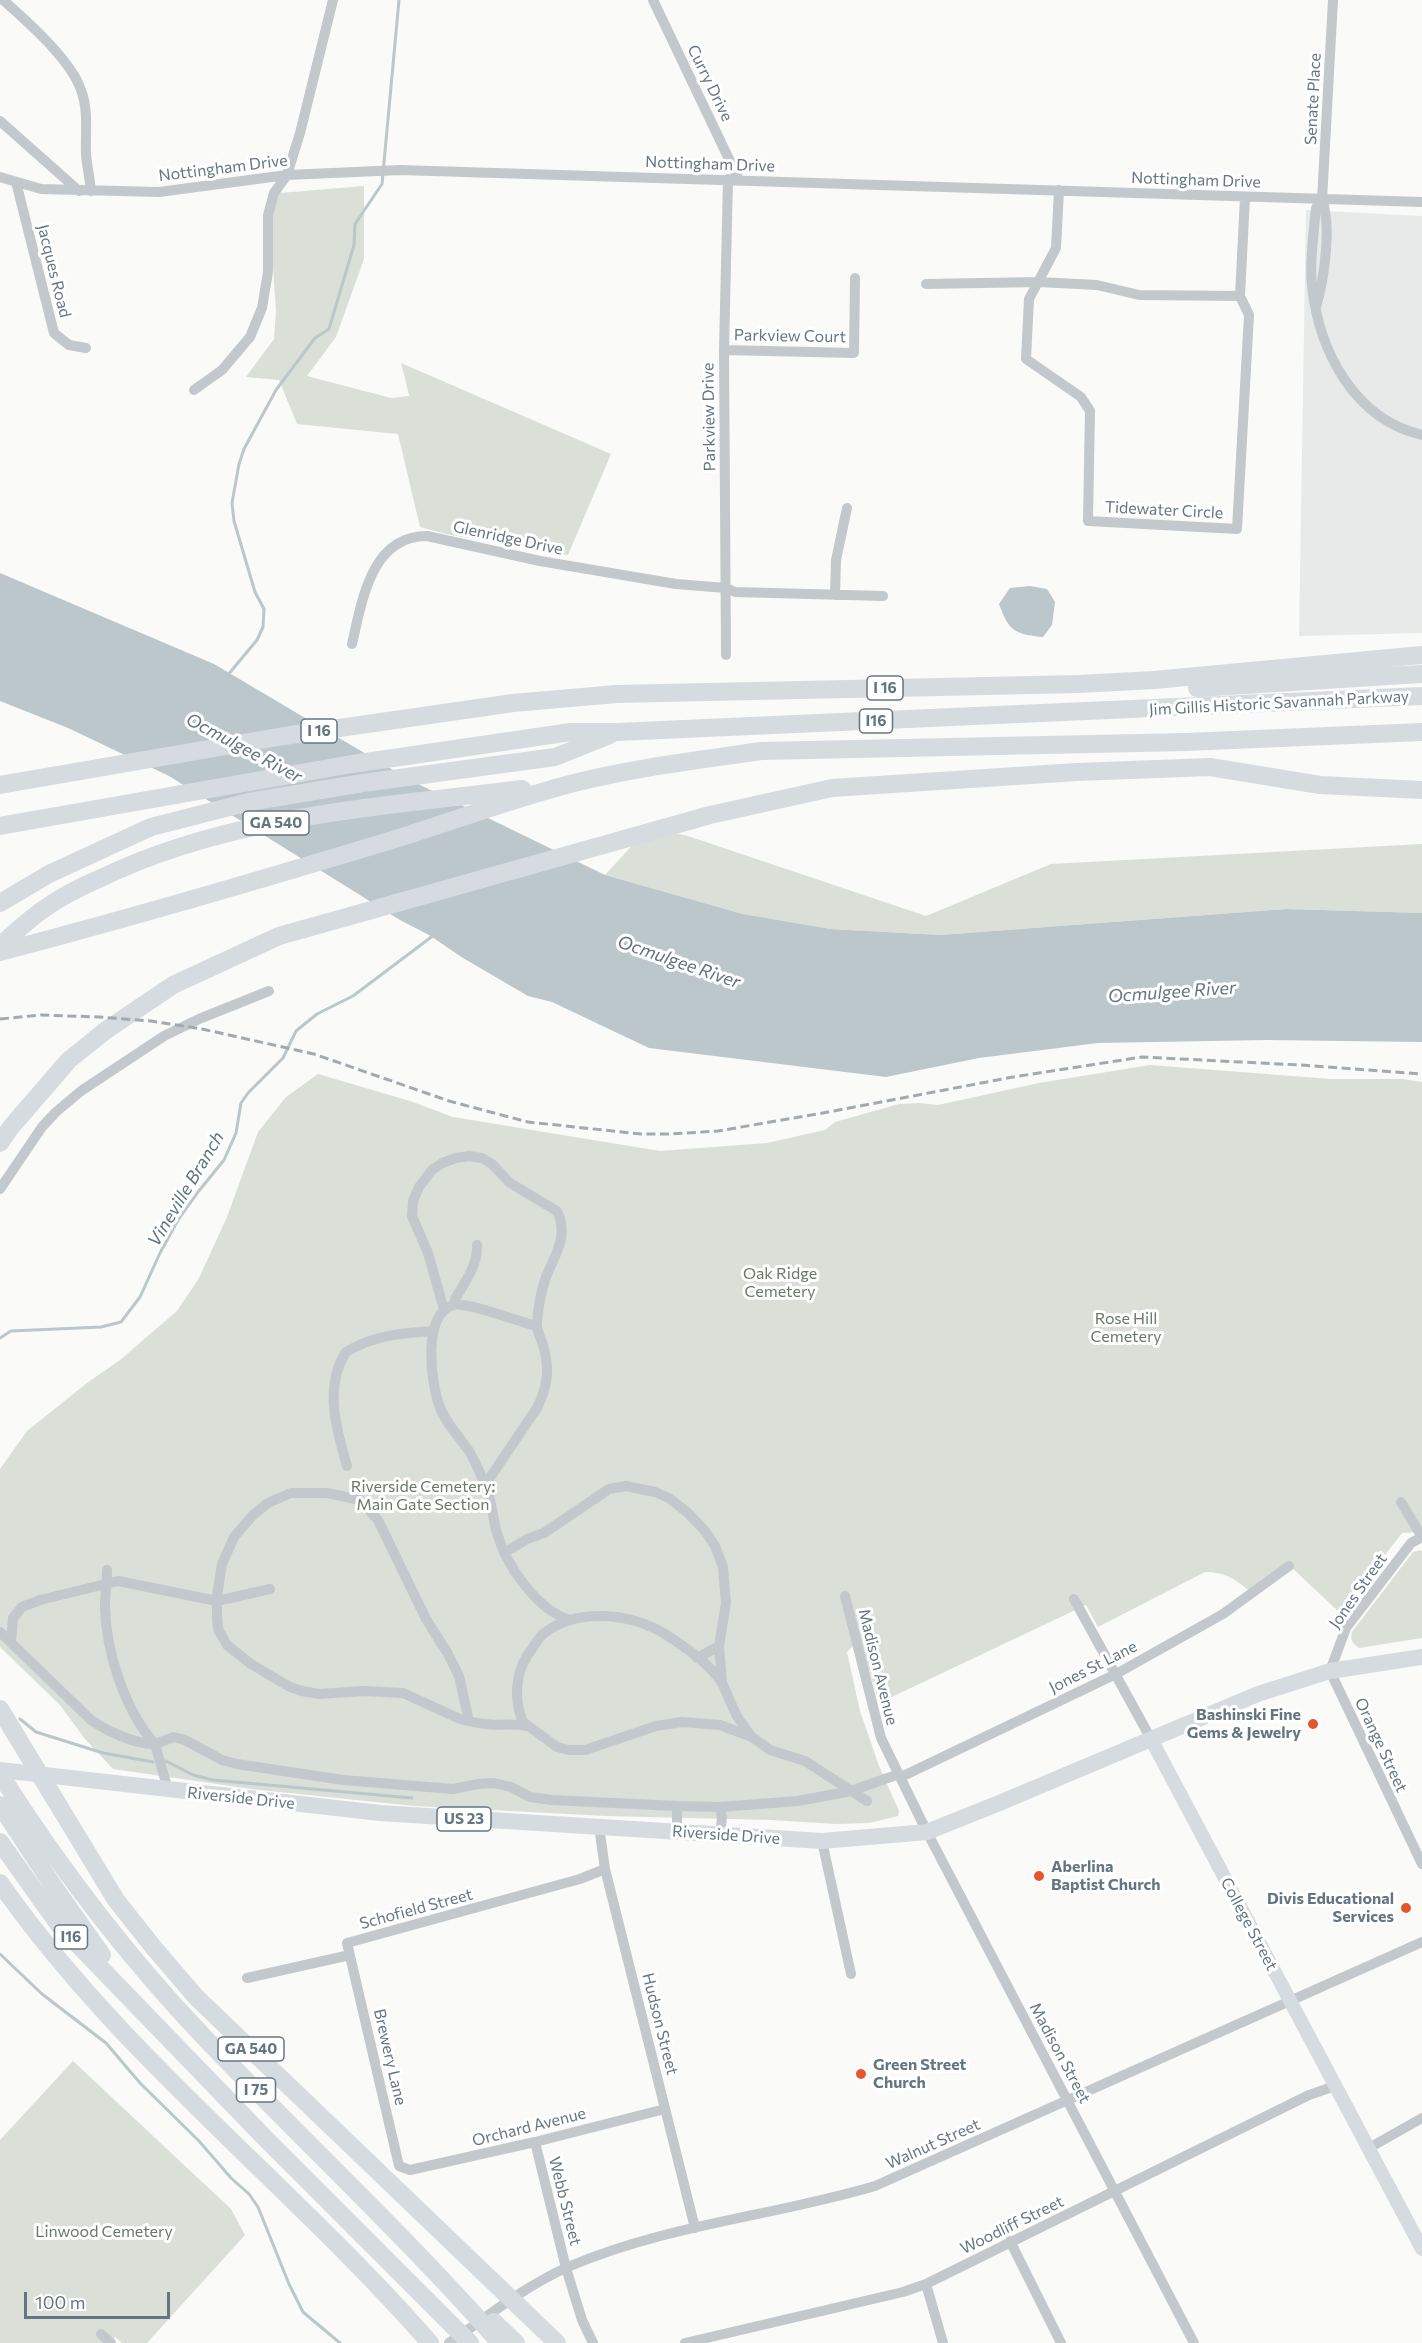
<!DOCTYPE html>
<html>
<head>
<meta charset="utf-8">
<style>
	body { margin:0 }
	#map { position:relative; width:1422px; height:2343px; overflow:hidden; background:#fafaf8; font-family:Commissioner,sans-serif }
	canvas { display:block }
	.scale { position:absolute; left:24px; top:2292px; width:146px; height:27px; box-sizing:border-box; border:3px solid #657683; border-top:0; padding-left:8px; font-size:18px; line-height:21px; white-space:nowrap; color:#657683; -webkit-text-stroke:4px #fff; paint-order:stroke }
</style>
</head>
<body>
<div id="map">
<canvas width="1422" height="2343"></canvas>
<div class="scale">100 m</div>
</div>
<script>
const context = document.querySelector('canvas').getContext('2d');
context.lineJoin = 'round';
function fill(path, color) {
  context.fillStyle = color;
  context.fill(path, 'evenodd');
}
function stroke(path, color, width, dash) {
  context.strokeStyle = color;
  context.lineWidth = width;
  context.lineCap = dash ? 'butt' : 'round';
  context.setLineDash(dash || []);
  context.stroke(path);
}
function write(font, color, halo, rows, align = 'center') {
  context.font = font + ' Commissioner,sans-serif';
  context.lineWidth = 6;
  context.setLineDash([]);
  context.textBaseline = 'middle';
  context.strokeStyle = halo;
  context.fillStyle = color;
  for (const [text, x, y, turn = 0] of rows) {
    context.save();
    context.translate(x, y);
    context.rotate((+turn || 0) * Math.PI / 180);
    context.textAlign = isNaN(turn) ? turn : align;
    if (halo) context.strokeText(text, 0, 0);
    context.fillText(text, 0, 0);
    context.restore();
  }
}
fill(new Path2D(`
	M1306,210L1422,216V633L1299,636Z`), '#e8e9e9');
fill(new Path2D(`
	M364,186V259L336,337L307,376L391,398L409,396L410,399L401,363L611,454L568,555L446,534L420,527L398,434L297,424L279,380L246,377L274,339L276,311L268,194Z
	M649,827L688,836L926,916L1051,864L1422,844V913L1286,909L940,935L831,929L743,914L605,875Z
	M1150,1065L1331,1079H1402L1422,1082V1532L1402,1533L1340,1613L1289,1565L1248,1590C1234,1578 1224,1572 1205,1572L1098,1627L1086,1605L879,1703L860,1639L847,1652L860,1711L879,1766L899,1811L898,1816L869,1823L836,1824L771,1820L606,1816L414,1806L251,1789L113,1769L85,1739L60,1705L0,1647V1469L27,1431L87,1383L120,1360L177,1311L199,1278L227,1217L258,1132L286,1097L318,1074L410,1101L453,1117L660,1151L767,1143L825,1130L835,1122L899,1104L919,1103L938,1105L1039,1083Z
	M1420,1550L1422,1551V1638L1359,1648C1352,1643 1350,1640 1352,1632L1413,1552Z
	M73,2061L231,2209L245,2235L147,2343H122L115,2337L109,2343H0V2140Z`), '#dadfd7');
fill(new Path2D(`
	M0,573L214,664L410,780L605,875L743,914L831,929L940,935L1286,909L1422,913V1042L1267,1040L1098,1043L979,1058L886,1077L649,1048L552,1002L528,996L463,958L429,935L400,920L169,776L68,728L0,701Z
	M1030,586L1047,589L1055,602L1052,625L1043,637C1014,634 1009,631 999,604L1010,588Z`), '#bbc7cb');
stroke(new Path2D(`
	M227,676L257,640L263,627L264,609L255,592L234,521L232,503L239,464L244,449L276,390L315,338L329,329L354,245L355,224L382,184L399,0
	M0,1338L11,1331L101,1327L121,1322L140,1297L160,1253L178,1220L198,1192L224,1160L236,1133L241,1103L248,1093L283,1058L296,1031L317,1014L353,996L434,935
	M20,1719L36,1732L103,1753L153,1762
	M166,1761L193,1775L213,1780L412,1798
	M0,1954L42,1994L106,2043L140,2083L199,2141L231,2178L249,2194L258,2207L289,2284L303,2312L340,2343`), '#bbc7cb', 3);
stroke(new Path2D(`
	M3,0C27,21 71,60 81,90C89,111 85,133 86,154C87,167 90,179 91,191
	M653,0L739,180
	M0,121L79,191
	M0,177L41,189L159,192L287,175L400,170L1422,202
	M16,182L54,333L69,345L86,348
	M1059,190L1056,248L1029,299L1026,359L1081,397L1090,411L1088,521L1237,529L1249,315L1240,296L1245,197
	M1322,200L1316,208C1314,232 1309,262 1312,286C1319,351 1354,419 1422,435
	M926,284L1039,282L1097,285L1139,295L1240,296
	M1316,307C1324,280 1332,225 1322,200L1333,0
	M724,350L854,353L855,278
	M194,390L222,370L250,337L262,308L268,272V215L274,193L287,175L300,133L333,0
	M835,595L836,560L847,508
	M352,644C362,601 371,536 427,536L540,561L676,584L726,588L735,592L883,596
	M726,655L724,350L728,179
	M0,1189L42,1127L56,1112L81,1091L164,1036L199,1019L269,991
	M454,1305L455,1299C465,1282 478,1265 477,1245
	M444,1310L428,1253L412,1216L413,1201L419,1187L432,1170L442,1163L456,1158L469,1156L482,1158L492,1164L510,1183L557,1211C569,1236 555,1255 546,1277C541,1291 538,1309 537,1323C536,1330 541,1338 543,1345C550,1368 548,1386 537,1408L485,1485
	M536,1326C519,1322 466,1301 453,1305C422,1315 431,1382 439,1405C445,1423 459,1436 469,1451C475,1461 480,1473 485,1484C492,1499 492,1516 497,1533C506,1565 537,1610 570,1620
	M347,1466C336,1429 324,1386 346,1352C374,1335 402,1333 434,1331
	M1401,1502L1422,1537
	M1422,1537L1411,1543L1346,1628L1330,1671L1422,1864
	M504,1553L527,1539L544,1533L609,1489L626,1486L655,1492L669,1498L688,1513L705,1531L715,1546L723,1567L726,1603L719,1646L722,1683
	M107,1570C107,1582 105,1595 105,1607C106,1652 125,1711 155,1744L174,1737L185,1740L222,1760L237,1764L343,1780L453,1789L478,1784L494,1783L511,1787L530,1797L552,1800L677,1806L720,1807L798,1801L851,1791L899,1774
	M845,1596L881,1738L927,1832L1194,2343
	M1074,1599L1151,1739
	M0,1632L91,1720C109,1732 134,1744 155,1744L168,1790
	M11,1642L13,1618L22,1607L40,1600L118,1581L217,1601L270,1589
	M697,1658L719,1646
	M469,1721L459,1676L448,1654L426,1619L378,1520L360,1500L327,1493H291L268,1503L253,1515L234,1537L222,1564L217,1596V1617L218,1629L227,1645L251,1664L290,1687L302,1691L319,1694L364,1691L403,1693L460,1719C468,1721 477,1723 485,1724C499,1726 513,1723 526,1726
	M752,1737C745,1728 738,1720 734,1710C730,1702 727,1693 723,1685C711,1664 685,1647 665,1634C630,1613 577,1607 543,1634C537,1640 532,1649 527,1656C515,1675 514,1701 523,1722L557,1747L569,1750H585L656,1726L682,1722L720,1725L752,1737L770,1750L805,1761L867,1801
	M901,1777L1116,1674L1223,1614L1289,1566
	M720,1807L722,1818L720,1834
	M599,1826L605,1869L695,2228
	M677,1831V1806
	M822,1841L851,1974
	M605,1869L580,1879L347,1943L396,2153L399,2166L410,2170L535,2142L665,2109
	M247,1978L350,1955
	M535,2142L566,2268L582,2320L593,2343
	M1369,2148L1422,2118
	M1010,2241L1061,2343
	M926,2284L943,2343
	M101,2334L111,2343
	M449,2343C487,2317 525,2286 568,2267C665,2225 774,2216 875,2186L1422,1942
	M685,2343L903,2292L926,2284L1309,2095L1335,2086`), '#c3c8cc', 10);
stroke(new Path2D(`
	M1151,1739L1422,2249`), '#d6dbdf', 14);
stroke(new Path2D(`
	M0,1770L380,1813L822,1841L927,1832L997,1804L1258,1694L1330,1671L1422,1657`), '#d6dbdf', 16);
stroke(new Path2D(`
	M1197,688L1422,674
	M0,785L284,736L513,703L616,694L1079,684L1154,680L1422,655
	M0,826L352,764L571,732H617L1422,696
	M0,903L49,874L151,827L249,802L363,783L555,757L610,735
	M0,946C13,934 27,921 41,911C60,897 80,887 101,878C231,815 381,807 522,789
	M0,952C127,919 253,882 379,844C446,824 510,799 578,782C638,767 700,760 761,751L1186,742L1422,732
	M0,1143L11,1127L69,1060L105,1031L173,985L279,936L710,815L832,788L1077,772L1210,767L1320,785L1422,790
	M0,1709L116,1900L154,1948L196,1997L557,2343
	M0,1774C59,1867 127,1956 203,2036C301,2139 406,2236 500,2343
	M0,1805L56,1890L102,1955
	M0,1842L59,1925L263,2136L470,2343
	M0,1883C121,2056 292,2185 430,2343
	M494,2322L516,2343`), '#d6dbdf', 18);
stroke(new Path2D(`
	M0,1019L41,1015L99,1017L151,1021L202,1029L314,1054L449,1101L528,1122L641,1134H671L718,1131L823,1113L1013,1077L1142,1057L1300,1065L1422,1074`), '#a2aab0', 3, [9, 4.5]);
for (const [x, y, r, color] of [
	[1313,1724,6,"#e4572e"],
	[1039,1876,6,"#e4572e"],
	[1406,1908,6,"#e4572e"],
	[861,2074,6,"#e4572e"]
]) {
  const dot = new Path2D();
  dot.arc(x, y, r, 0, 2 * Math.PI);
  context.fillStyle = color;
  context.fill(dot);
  stroke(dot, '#fff', 2);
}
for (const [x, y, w] of [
	[885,688,36],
	[876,721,33],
	[319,731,36],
	[276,823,66],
	[464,1819,54],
	[71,1937,33],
	[251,2049,66],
	[256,2090,39]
]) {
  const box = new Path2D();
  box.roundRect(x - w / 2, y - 12, w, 24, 4.5);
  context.fillStyle = '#fff';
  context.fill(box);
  stroke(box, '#657683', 1.5);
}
write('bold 15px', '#657683', null, [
	["I 16",885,688],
	["I16",876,721],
	["I 16",319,731],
	["GA 540",276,823],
	["US 23",464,1819],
	["I16",71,1937],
	["GA 540",251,2049],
	["I 75",256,2090]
]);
write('16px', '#657683', '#fff', [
	["Curry Drive",710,83,64],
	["Senate Place",1313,99,-87],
	["Nottingham Drive",710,164,2],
	["Nottingham Drive",223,168,-7],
	["Nottingham Drive",1196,180,2],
	["Jacques Road",54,271,76],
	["Parkview Court",790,336,1],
	["Parkview Drive",709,417,-91],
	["Tidewater Circle",1164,510,3],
	["Glenridge Drive",508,538,12],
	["Jim Gillis Historic Savannah Parkway",1279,703,-3],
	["Jones Street",1358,1591,-55],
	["Madison Avenue",878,1667,76],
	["Jones St Lane",1093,1667,-27],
	["Orange Street",1381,1745,65],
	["Riverside Drive",241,1798,6],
	["Riverside Drive",726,1835,4],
	["Schofield Street",416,1909,-15],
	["College Street",1249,1924,62],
	["Hudson Street",660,2024,76],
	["Madison Street",1060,2053,62],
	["Brewery Lane",390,2057,77],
	["Orchard Avenue",529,2127,-14],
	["Walnut Street",933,2144,-24],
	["Webb Street",565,2201,76],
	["Woodliff Street",1012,2225,-26]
]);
write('16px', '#687a64', '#fff', [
	["Oak Ridge",780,1274],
	["Cemetery",780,1292],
	["Rose Hill",1126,1319],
	["Cemetery",1126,1337],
	["Riverside Cemetery:",423,1487],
	["Main Gate Section",423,1505],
	["Linwood Cemetery",104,2232]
]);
write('bold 16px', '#657683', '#fff', [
	["Bashinski Fine",1301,1715],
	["Gems & Jewelry",1301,1733],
	["Aberlina",1051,1867,"left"],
	["Baptist Church",1051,1885,"left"],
	["Divis Educational",1394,1899],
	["Services",1394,1917],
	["Green Street",873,2065,"left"],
	["Church",873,2083,"left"]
], 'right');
write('italic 18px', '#60757c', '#fff', [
	["Ocmulgee River",244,748,28],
	["Ocmulgee River",679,962,19],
	["Ocmulgee River",1172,992,-4],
	["Vineville Branch",186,1189,-59]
]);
</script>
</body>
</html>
